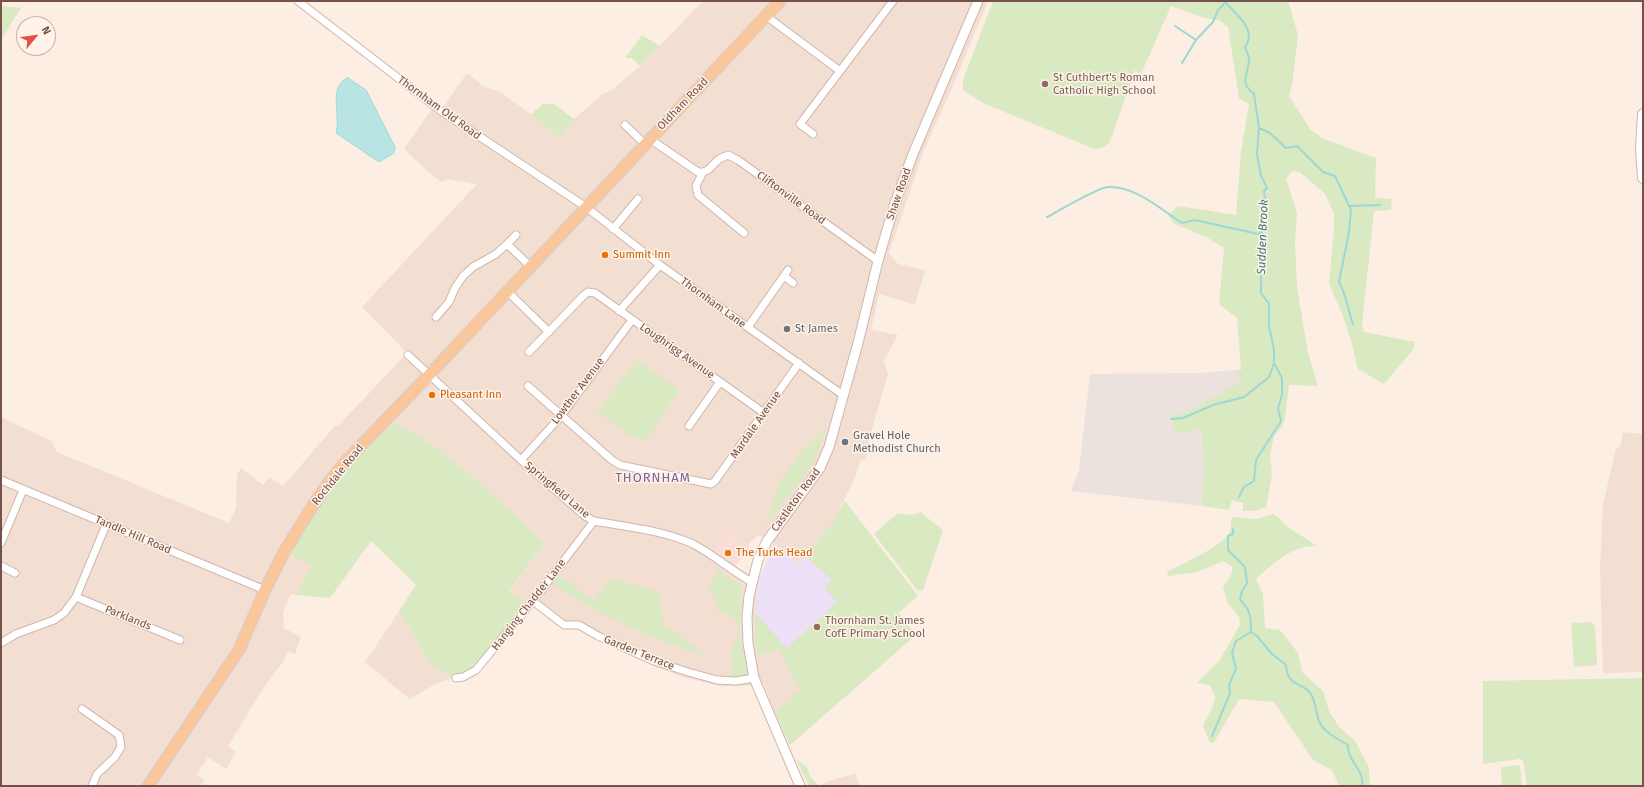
<!DOCTYPE html>
<html>
<head>
<meta charset="utf-8">
<style>
	body { margin:0 }
	#map { position:relative; width:1644px; height:787px; overflow:hidden; background:#fceee3; font-family:"Fira Sans",sans-serif }
	canvas { display:block }
	.frame { position:absolute; inset:0; border:2px solid #74514a; pointer-events:none }
	.north { position:absolute; left:16px; top:16px; width:40px; height:40px; box-sizing:border-box; background:#fff3e9; border:1px solid #c7b2a9; border-radius:50%; rotate:61deg; font-size:11px; font-weight:700; line-height:16px; text-align:center; color:#74514a }
	.north::after { content:''; display:block; margin:auto; width:14px; height:18px; background:#e5514a; clip-path:polygon(50% 0,100% 100%,50% 72%,0 100%) }
</style>
</head>
<body>
<div id="map">
<canvas width="1644" height="787"></canvas>
<div class="frame"></div>
<div class="north">N</div>
</div>
<script>
const context = document.querySelector('canvas').getContext('2d');
context.lineJoin = 'round';
function fill(path, color) {
  context.fillStyle = color;
  context.fill(path, 'evenodd');
}
function stroke(path, color, width, dash) {
  context.strokeStyle = color;
  context.lineWidth = width;
  context.lineCap = dash ? 'butt' : 'round';
  context.setLineDash(dash || []);
  context.stroke(path);
}
function write(font, color, halo, rows, align = 'center') {
  context.font = font + ' "Fira Sans",sans-serif';
  context.lineWidth = 3;
  context.setLineDash([]);
  context.textBaseline = 'middle';
  context.strokeStyle = halo;
  context.fillStyle = color;
  for (const [text, x, y, turn = 0] of rows) {
    context.save();
    context.translate(x, y);
    context.rotate((+turn || 0) * Math.PI / 180);
    context.textAlign = isNaN(turn) ? turn : align;
    if (halo) context.strokeText(text, 0, 0);
    context.fillText(text, 0, 0);
    context.restore();
  }
}
fill(new Path2D(`
	M703,1H988L949,95L924,150L889,253L898,264L925,270L915,305L879,294L871,330L898,335L885,358L884,362L888,374L870,436L866,459L860,461L855,478L836,517L806,557L797,564L774,542L758,535L748,545L728,527L725,538L715,550L732,565L759,580L755,613L759,656L780,649L795,682L801,691L775,713L764,684L750,686H719L679,676L635,658L577,628L557,626L534,607L526,604L509,592L545,543L472,476L420,435L323,499L289,554L312,566L296,595L291,594L283,612L284,628L301,637L295,654L288,651L283,662L264,687L228,746L236,752L226,769L208,757L196,775L204,780L201,786H1V417L51,441L57,452L229,523L236,508L237,474L241,468L263,485L270,477L283,486L335,426H338L407,353L362,307L477,184L448,179L441,182L425,169L404,149L436,103L443,107L467,73L483,86L500,92L531,114L560,138L574,119L603,94L612,90L640,66Z
	M1623,432L1643,434V672L1603,673L1600,569L1603,505L1616,448L1620,447Z
	M399,611L430,663L440,671L452,675L451,678L430,687L410,699L365,662Z
	M855,773L860,786H821V784Z`), '#f3ded2');
fill(new Path2D(`
	M727,526L750,547L736,565H732L715,550L725,538Z`), '#fcdcd7');
fill(new Path2D(`
	M1236,370L1240,376V382L1182,414L1201,429L1204,465L1202,506L1071,491L1079,470L1090,374L1198,373Z`), '#ebe2de');
fill(new Path2D(`
	M774,542L797,564L806,557L832,580L918,596L795,682L780,649L758,656L755,640V613L759,580Z`), '#ebe0f8');
fill(new Path2D(`
	M993,1H1288L1298,35L1292,85L1289,96L1310,129L1322,138L1376,158L1375,198L1392,199L1391,210L1374,211L1362,324L1364,332L1415,342L1413,350L1384,384L1358,369L1352,344L1343,316L1329,284L1334,230V214L1325,194L1300,172L1292,171L1286,179L1297,213L1295,241L1297,287L1308,353L1318,386L1289,385L1285,418L1282,427L1274,436L1270,455L1272,475L1266,507L1254,511H1243V503L1232,500L1229,510L1202,506L1204,465L1201,429L1179,433L1174,430L1170,415L1182,414L1240,382V376L1236,370H1241L1237,318L1219,304L1224,248L1206,237L1173,223L1168,215L1178,206L1236,215L1241,152L1249,104L1239,98L1228,27L1219,20L1208,19L1171,6L1141,74L1135,70L1110,142L1104,147L1095,149L985,104L963,90V80Z
	M1,6L21,8L1,40Z
	M642,35L660,46L640,66L632,58H625Z
	M543,104H554L574,119L560,138L531,114Z
	M637,360L679,389L646,441L630,436L598,412Z
	M394,422L418,437L420,435L472,476L545,543L509,591L526,604L477,664L466,671L452,675L440,671L430,663L399,611L416,585L371,541L330,598L296,595L312,566L289,554L323,499L343,473Z
	M826,429L819,450L809,470L765,526L780,482L801,452Z
	M845,501L918,596L898,613L916,635L790,745L775,713L801,690L795,682L780,649L758,656L755,640V613L787,648L837,602L824,587L832,580L806,557L836,517Z
	M920,512L943,530L923,590H917L874,534L898,513L913,515Z
	M1273,514L1281,520L1286,526L1317,546C1293,545 1273,563 1256,579L1263,594L1265,628L1280,630L1298,653L1302,672L1323,691L1329,711L1339,727L1355,741L1369,768L1370,786H1339L1332,770L1313,760L1274,702L1239,699L1213,744L1209,741L1203,726L1213,707L1215,697L1210,685L1197,683L1219,661L1240,625L1239,617L1227,602L1223,587L1231,575L1233,567L1223,561L1198,572L1168,576L1167,572C1182,564 1221,547 1229,533C1231,529 1231,522 1232,517L1257,519Z
	M718,567L723,574L742,586L739,631L747,675L742,678L730,680L733,663L729,662L738,631L735,617L719,611L710,588Z
	M557,573L594,601L610,579L660,592L663,623L706,656C650,638 599,615 550,582Z
	M1592,622L1595,627L1597,665L1574,667L1571,623Z
	M1643,678V786H1527L1523,761L1520,759L1483,764V681Z
	M796,759L807,767L810,776L819,786H809Z
	M1520,765L1522,786H1502L1501,767Z`), '#d9e9c2');
const water = new Path2D(`
	M348,78L366,90L395,147L394,153L379,162L336,133C337,128 338,123 337,117C337,104 332,84 348,78Z`);
fill(water, '#b8e5e4');
stroke(water, '#9fd7d5', 1);
stroke(new Path2D(`
	M1224,1C1235,13 1258,30 1245,47C1246,51 1249,56 1249,59C1249,76 1238,81 1254,94L1259,128L1257,154L1261,176L1267,188L1264,191L1266,210L1262,220L1261,293L1269,304V326L1274,349V363L1282,378V395L1278,408L1281,421L1256,460L1254,481L1244,487L1239,497
	M1175,26L1196,40
	M1182,63L1196,40L1213,22L1218,10L1225,3
	M1259,128L1270,133L1286,148L1297,146L1323,172L1335,176L1351,210L1349,232L1339,282C1346,294 1348,310 1353,324
	M1350,206L1380,205
	M1047,217C1060,210 1097,188 1108,187C1136,186 1160,209 1182,223L1195,220L1258,234L1263,231
	M1171,419L1183,418L1213,405L1244,397L1269,377L1274,363
	M1251,632L1257,636L1271,653L1286,665C1287,687 1303,682 1311,694C1316,703 1316,713 1319,721C1324,733 1338,739 1348,745C1347,761 1365,770 1362,786
	M1212,736L1230,693L1229,685L1236,669L1232,653L1236,641L1251,632C1251,618 1251,610 1240,600L1242,591L1247,583L1245,567L1228,550V536L1233,534V529`), '#9fd7d5', 2);
const minor = new Path2D(`
	M298,1L441,111L586,207L660,265L843,395
	M766,16L840,71
	M625,125L645,144
	M813,134L800,124L893,1
	M650,139L698,172H703L696,186L698,195L744,233
	M703,172L708,170L719,159L728,155L738,160L878,261
	M613,229L638,199
	M507,244L516,235
	M784,276L793,283
	M508,292L549,332
	M619,311L660,265
	M436,317L449,302L455,288L463,276L473,267L496,254L507,244L531,267
	M748,327L788,270
	M529,352L584,295L588,292L595,293L764,413
	M408,355L521,460L585,516L594,521C627,527 662,530 693,544C714,555 732,571 752,582
	M528,386L612,460L620,465L711,484L715,481L799,363
	M689,426L720,382
	M521,460L561,416L632,320
	M1,480L265,590
	M1,543L23,490
	M1,566L15,573
	M76,597L180,640
	M533,601L564,625H579L598,636L654,661L688,672L717,680L736,681L754,678
	M1,643L16,634L54,620L64,613L76,597L106,525
	M456,678L463,677L476,670L533,601L594,521
	M82,709L119,735L121,747L115,757L97,774L92,786`);
const tertiary = new Path2D(`
	M800,786L754,678L748,643L747,617L749,596L758,560L767,541L820,468L829,447L858,343L878,261L894,206L913,154L978,1`);
const secondary = new Path2D(`
	M1643,114L1641,149L1643,178`);
const primary = new Path2D(`
	M148,786L239,650L265,590L283,554L310,510L329,482L347,460L429,375L780,1`);
stroke(minor, '#cfb6ad', 9);
stroke(tertiary, '#cfb6ad', 11);
stroke(secondary, '#d2b5aa', 12);
stroke(primary, '#d8cecc', 13);
stroke(minor, '#fff', 7);
stroke(tertiary, '#fff', 9);
stroke(secondary, '#fff', 10);
stroke(primary, '#fac69c', 11);
for (const [x, y, r, color] of [
	[1045,84,4,"#8d6e63"],
	[605,255,4,"#e8710a"],
	[787,329,4,"#6b7280"],
	[432,395,4,"#e8710a"],
	[845,442,4,"#6b7280"],
	[728,553,4,"#e8710a"],
	[817,627,4,"#8d6e63"]
]) {
  const dot = new Path2D();
  dot.arc(x, y, r, 0, 2 * Math.PI);
  context.fillStyle = color;
  context.fill(dot);
  stroke(dot, '#fff3e9', 1.5);
}
write('11px', '#785e54', '#fff3e9', [
	["St Cuthbert's Roman",1053,78],
	["Catholic High School",1053,91],
	["Thornham St. James",825,621],
	["CofE Primary School",825,634]
], 'left');
write('11px', '#74514a', '#fff3e9', [
	["Oldham Road",683,104,-46],
	["Thornham Old Road",439,108,36],
	["Shaw Road",899,194,-71],
	["Cliftonville Road",791,198,36],
	["Thornham Lane",713,303,36],
	["Loughrigg Avenue",677,351,35],
	["Lowther Avenue",578,391,-53],
	["Mardale Avenue",756,425,-55],
	["Rochdale Road",338,475,-51],
	["Springfield Lane",557,490,40],
	["Castleton Road",796,500,-54],
	["Tandle Hill Road",133,535,23],
	["Hanging Chadder Lane",529,605,-52],
	["Parklands",128,618,22],
	["Garden Terrace",639,653,22]
]);
write('11px', '#c56008', '#fff3e9', [
	["Summit Inn",613,255],
	["Pleasant Inn",440,395],
	["The Turks Head",736,553]
], 'left');
write('11px', '#5b616d', '#fff3e9', [
	["St James",795,329],
	["Gravel Hole",853,436],
	["Methodist Church",853,449]
], 'left');
write('italic 12px', '#3d7978', '#fff3e9', [
	["Sudden Brook",1263,237,-88]
]);
context.letterSpacing = '1px';
write('13px', '#7d6597', '#fff3e9', [
	["THORNHAM",653,478]
]);
context.letterSpacing = '0px';
</script>
</body>
</html>
